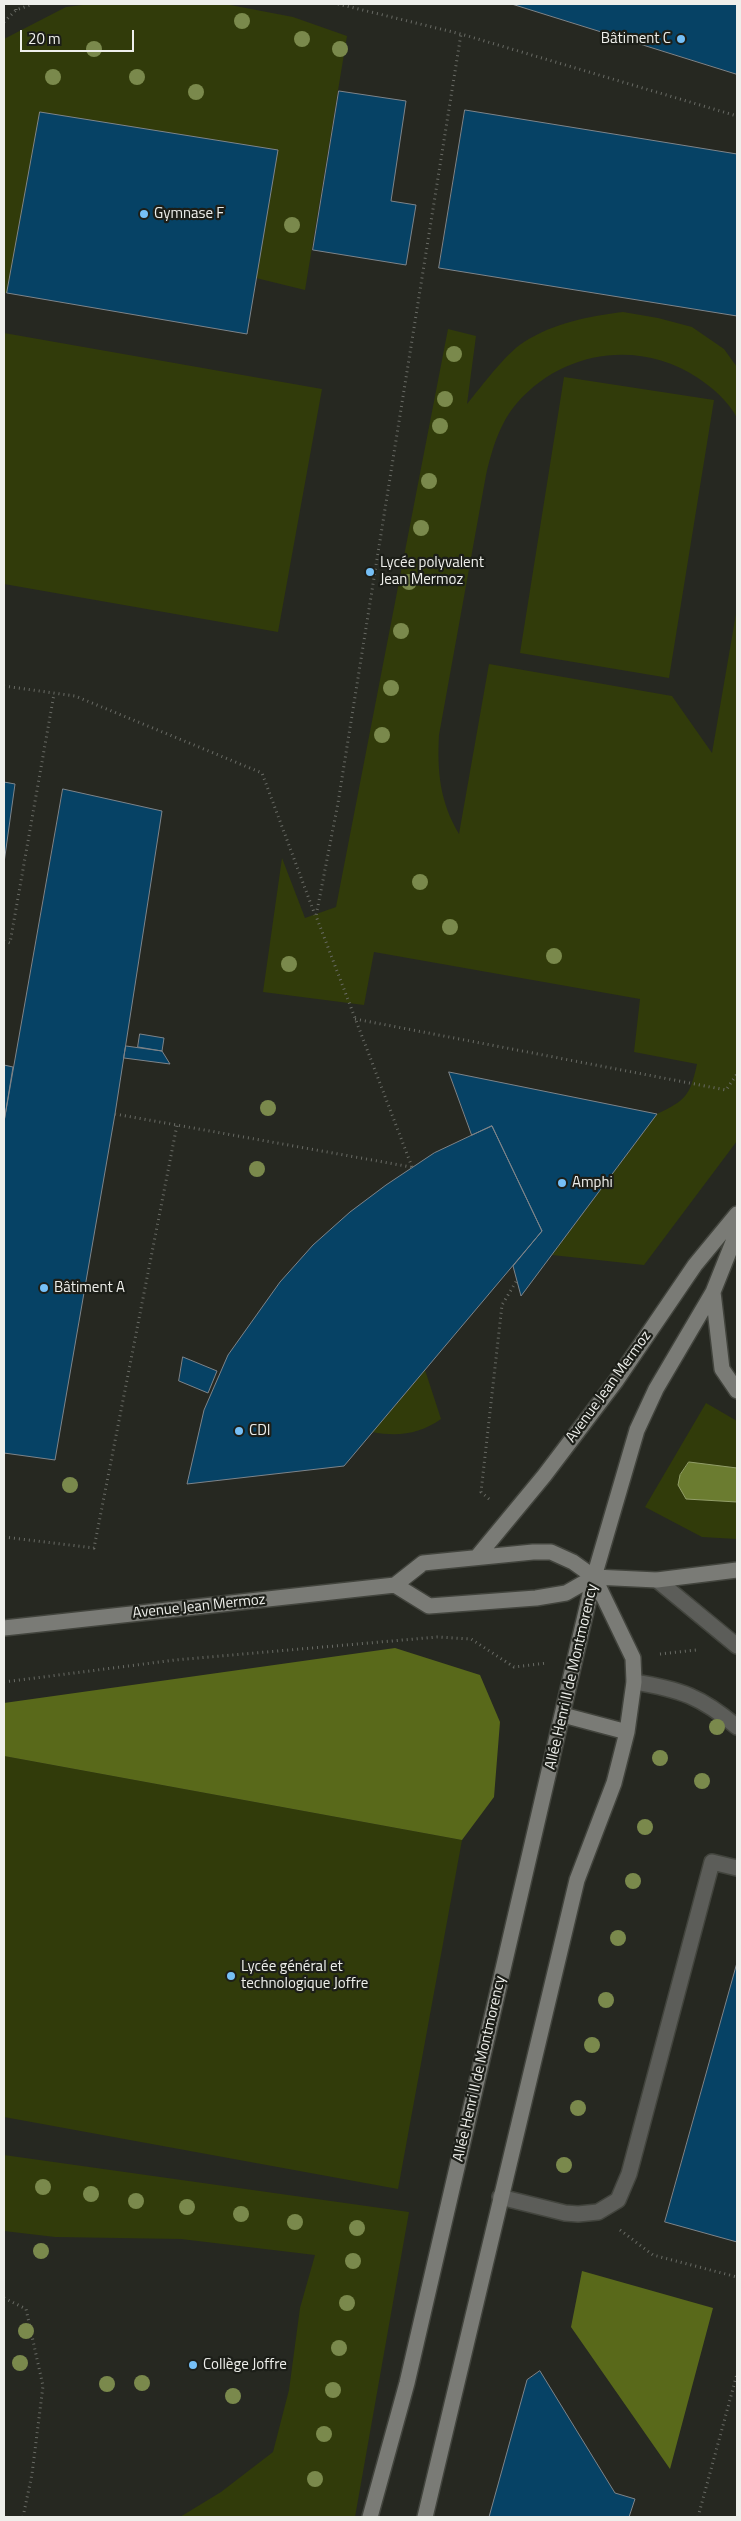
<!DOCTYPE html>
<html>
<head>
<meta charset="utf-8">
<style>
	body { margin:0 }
	#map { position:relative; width:741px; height:2521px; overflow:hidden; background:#262821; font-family:"Titillium Web",sans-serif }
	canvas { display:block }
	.frame { position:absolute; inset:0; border:5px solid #eeefeb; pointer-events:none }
	.scale { position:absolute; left:20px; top:30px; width:114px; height:22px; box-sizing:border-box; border:2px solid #eeefeb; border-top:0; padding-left:6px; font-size:15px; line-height:18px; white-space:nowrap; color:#eeefeb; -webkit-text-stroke:4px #1c1e18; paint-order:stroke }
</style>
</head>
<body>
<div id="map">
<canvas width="741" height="2521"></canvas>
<div class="frame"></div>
<div class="scale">20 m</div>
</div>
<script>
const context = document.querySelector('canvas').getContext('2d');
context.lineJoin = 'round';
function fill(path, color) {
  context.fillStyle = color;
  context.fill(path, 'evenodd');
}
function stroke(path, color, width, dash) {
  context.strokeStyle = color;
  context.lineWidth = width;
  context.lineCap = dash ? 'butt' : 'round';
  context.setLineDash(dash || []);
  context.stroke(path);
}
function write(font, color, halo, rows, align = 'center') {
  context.font = font + ' "Titillium Web",sans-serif';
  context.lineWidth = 4.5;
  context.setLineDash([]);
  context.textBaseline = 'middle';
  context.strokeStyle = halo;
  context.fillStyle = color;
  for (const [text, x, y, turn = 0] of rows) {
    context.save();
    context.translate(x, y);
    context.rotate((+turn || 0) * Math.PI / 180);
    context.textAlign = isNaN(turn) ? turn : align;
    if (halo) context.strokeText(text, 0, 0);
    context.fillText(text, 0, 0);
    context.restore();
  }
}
fill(new Path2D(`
	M91,4H225L293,17L347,36L305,290L256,278L4,293V39L66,7Z
	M623,312L658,318L692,327L724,349L737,367V418C729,402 713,388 698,378C640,339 563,350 517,403C499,424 492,450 486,475L439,735C437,772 440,802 459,834L489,664L672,696L712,753L737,608V1141L644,1265L552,1255L657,1114C686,1100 690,1096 697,1064L634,1052L640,999L374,952L364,1005L263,992L282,858L305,918L336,907L448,329L476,336L467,404C482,386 505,354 524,342C554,323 589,316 623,312Z
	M4,333L322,389L278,632L4,584Z
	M564,377L714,400L669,678L520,653Z
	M425,1370L441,1419C420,1434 398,1437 372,1432Z
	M706,1403L737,1421V1539L702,1537L645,1507Z
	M4,1756L462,1840L398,2189L4,2117Z
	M4,2155L409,2212L355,2517H180L221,2492L273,2452L289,2390L300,2308L315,2255L181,2239L55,2237L4,2231Z`), '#313b0a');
fill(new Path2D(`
	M395,1648L480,1675L500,1722L494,1797L462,1840L4,1756V1703Z
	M582,2271L713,2308L670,2469L571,2327Z`), '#59691a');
const water = new Path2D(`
	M689,1462L737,1468V1502L686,1499L678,1485L680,1475Z`);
fill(water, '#6b7c30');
stroke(water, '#929e68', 1);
const building = new Path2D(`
	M512,4H737V74Z
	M339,91L406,101L391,201L416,205L406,265L313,250Z
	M465,110L737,154V316L439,268Z
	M40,112L278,150L247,334L7,293Z
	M4,782L15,784L4,863Z
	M63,789L162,811L115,1114L55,1460L4,1453V1122Z
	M140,1034L164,1038L162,1051L138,1047Z
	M126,1046L162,1051L170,1064L124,1058Z
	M4,1065L13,1067L4,1122Z
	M449,1072L657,1114L521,1296L513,1266L542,1231L492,1126L472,1135Z
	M492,1126L542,1231L344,1466L187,1484L204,1410L228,1355L280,1282L313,1245L350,1212L386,1185L434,1153Z
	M183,1357L217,1371L208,1393L179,1381Z
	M737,1963V2242L665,2222Z
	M540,2371L615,2493L635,2499L629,2517H489L527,2380Z`);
fill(building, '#064265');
stroke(building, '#7d848a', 1);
const lane = new Path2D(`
	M634,1682C680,1689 702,1697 737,1727
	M500,2197L565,2213L578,2214L598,2212L618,2200L629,2174L712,1862L737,1868`);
const street = new Path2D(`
	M657,1580L737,1646`);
const secondary = new Path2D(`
	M713,1292L722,1369L737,1391
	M477,1557L544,1476L616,1381L695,1265L737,1214
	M594,1577L657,1580L737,1570
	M395,1585L429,1606L536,1598L566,1593L594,1577
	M4,1628L395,1585L423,1563L533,1552H551L573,1562L594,1577L633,1658L634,1682L627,1732L614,1783L577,1880L425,2517
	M563,1715L627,1732
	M370,2517L407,2383L594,1577L637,1430L656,1389L713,1292L737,1232`);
stroke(lane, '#42443d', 18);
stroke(street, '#42443d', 18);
stroke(secondary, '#42443d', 18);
stroke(new Path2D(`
	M16,4V10
	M338,4L461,34L737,116
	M4,22L16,10L33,4
	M4,686L75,696L262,773L315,915
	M4,941L10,943L54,694
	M355,1019L726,1090L737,1074
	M115,1114L411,1167
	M412,1167L316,916L338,803L461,34
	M489,1499L481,1492L502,1305L517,1280
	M4,1537L94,1548L177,1125
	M660,1654L696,1650
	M4,1682L175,1660L437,1637L471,1639L514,1667L547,1663
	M620,2230L653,2255L737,2277
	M4,2298L26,2309L43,2386L32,2474L23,2517
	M698,2517L737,2374`), '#696b65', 3, [1, 4]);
stroke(lane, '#5c5d59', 15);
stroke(street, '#5c5d59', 15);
stroke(secondary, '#7a7b76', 15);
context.fillStyle = '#7a894c';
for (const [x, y] of [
	[242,21],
	[302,39],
	[94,49],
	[340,49],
	[53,77],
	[137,77],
	[196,92],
	[292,225],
	[454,354],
	[445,399],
	[440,426],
	[429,481],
	[421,528],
	[409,582],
	[401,631],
	[391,688],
	[382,735],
	[420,882],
	[450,927],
	[554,956],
	[289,964],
	[268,1108],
	[257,1169],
	[70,1485],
	[717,1727],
	[660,1758],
	[702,1781],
	[645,1827],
	[633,1881],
	[618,1938],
	[606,2000],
	[592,2045],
	[578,2108],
	[564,2165],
	[43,2187],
	[91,2194],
	[136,2201],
	[187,2207],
	[241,2214],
	[295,2222],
	[357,2228],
	[41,2251],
	[353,2261],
	[347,2303],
	[26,2331],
	[339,2348],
	[20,2363],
	[142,2383],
	[107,2384],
	[333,2390],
	[233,2396],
	[324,2434],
	[315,2479]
]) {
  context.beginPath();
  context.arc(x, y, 8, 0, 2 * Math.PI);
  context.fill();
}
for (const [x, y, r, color] of [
	[681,39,5,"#76c0f7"],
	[144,214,5,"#76c0f7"],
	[370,572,5,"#76c0f7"],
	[562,1183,5,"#76c0f7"],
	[44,1288,5,"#76c0f7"],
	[239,1431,5,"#76c0f7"],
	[231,1976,5,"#76c0f7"],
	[193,2365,5,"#76c0f7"]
]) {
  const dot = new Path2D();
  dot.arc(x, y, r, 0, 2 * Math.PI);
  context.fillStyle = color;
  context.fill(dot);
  stroke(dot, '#1c1e18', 2);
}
write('15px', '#eeefeb', '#1c1e18', [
	["Bâtiment C",671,39,"right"],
	["Gymnase F",154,214],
	["Lycée polyvalent",380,563],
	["Jean Mermoz",380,580],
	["Amphi",572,1183],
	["Bâtiment A",54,1288],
	["CDI",249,1431],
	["Lycée général et",241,1967],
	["technologique Joffre",241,1984],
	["Collège Joffre",203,2365]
], 'left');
write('15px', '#eeefeb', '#1c1e18', [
	["Avenue Jean Mermoz",609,1387,-54],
	["Avenue Jean Mermoz",199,1607,-6],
	["Allée Henri II de Montmorency",572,1677,-77],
	["Allée Henri II de Montmorency",480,2069,-77]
]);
</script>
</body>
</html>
